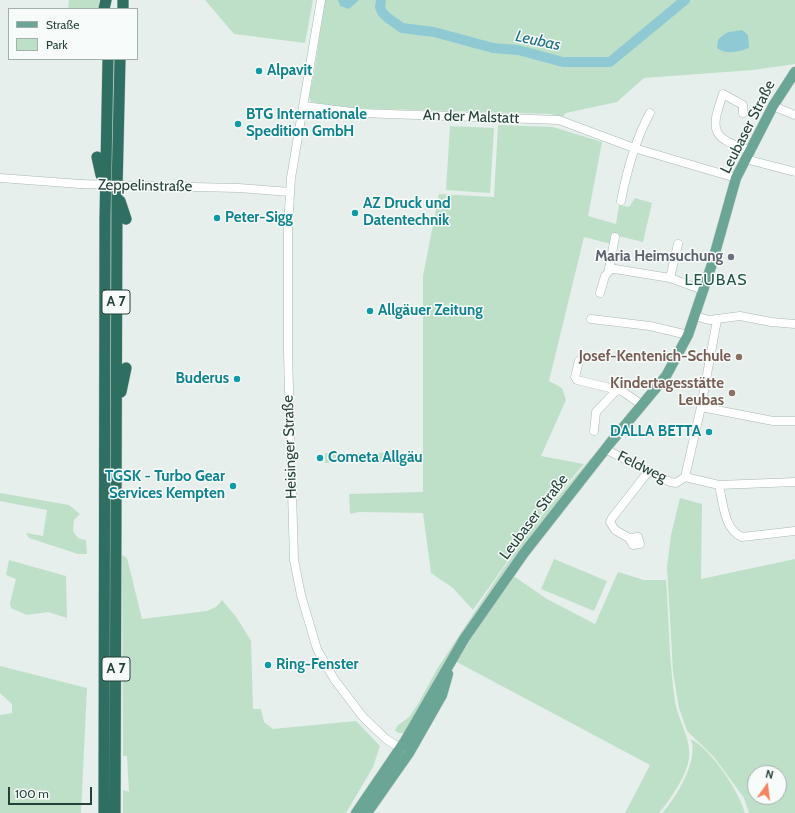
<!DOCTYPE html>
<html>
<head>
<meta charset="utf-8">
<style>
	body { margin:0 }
	#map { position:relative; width:795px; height:813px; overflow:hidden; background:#e6efeb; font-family:Cabin,sans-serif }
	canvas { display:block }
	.legend { position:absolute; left:8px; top:8px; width:130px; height:52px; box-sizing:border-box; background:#f7fbf9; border:1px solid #a3b1ad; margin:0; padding:5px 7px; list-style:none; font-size:12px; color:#24423a }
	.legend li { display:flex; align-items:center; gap:8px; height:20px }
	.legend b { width:20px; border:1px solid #a3b1ad }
	.north { position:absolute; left:747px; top:765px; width:40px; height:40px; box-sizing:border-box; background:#f7fbf9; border:1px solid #a3b1ad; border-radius:50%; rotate:14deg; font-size:11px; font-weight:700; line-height:16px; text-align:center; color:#24423a }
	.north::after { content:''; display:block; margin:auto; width:14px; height:18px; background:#f4845f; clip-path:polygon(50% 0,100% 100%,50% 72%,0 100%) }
	.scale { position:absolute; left:8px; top:787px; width:84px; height:18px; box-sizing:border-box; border:2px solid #24423a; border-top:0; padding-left:5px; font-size:12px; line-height:14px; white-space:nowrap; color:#24423a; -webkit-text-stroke:3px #f7fbf9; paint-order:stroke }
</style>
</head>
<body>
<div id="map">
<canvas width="795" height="813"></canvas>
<ul class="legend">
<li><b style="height:5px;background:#6aa596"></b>Straße</li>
<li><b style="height:11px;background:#bfe0c8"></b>Park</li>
</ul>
<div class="north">N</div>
<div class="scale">100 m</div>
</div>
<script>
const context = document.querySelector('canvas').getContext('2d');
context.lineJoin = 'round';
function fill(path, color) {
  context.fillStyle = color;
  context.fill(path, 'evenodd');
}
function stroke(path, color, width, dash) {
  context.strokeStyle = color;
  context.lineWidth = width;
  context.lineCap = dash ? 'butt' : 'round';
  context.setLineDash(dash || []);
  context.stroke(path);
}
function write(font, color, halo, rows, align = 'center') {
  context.font = font + ' Cabin,sans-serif';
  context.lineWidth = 3;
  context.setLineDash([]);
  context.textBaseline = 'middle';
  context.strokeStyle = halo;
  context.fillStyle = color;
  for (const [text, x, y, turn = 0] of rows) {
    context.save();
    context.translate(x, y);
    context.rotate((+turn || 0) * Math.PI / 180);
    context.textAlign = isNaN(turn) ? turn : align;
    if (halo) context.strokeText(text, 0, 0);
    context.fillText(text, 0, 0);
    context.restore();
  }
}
fill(new Path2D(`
	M69,0H100L99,9H68Z
	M205,0H313L305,43L234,34Z
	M325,0H795V64L753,70L644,78L617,102L566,113L562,117L551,114L349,108L311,102L309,96L314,73Z
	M498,125L553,127L602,142L588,216L616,224L619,205L629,207L635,198L652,203L643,242L614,235L611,244L584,237L549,381L562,388L566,400L541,456L584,464L538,518L473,610L453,588L431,573L423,513L359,512L350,514L349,494L423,492V276L439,194L494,197Z
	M450,126L494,128L490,193L446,190Z
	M325,453H398V462L325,463Z
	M591,458L594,460L553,509L406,733H399L395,731L397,726L409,717L418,704L437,669L503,569L539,519Z
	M0,493L69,505L80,514L74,520L73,531L78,538L86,540L87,554H78L29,538L26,533L43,536L47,510L0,501Z
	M680,498L702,504L701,579L795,559V813H749L744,798L714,757L687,731L679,708L673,672L667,567L671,535ZM755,773H779V797H755Z
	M122,555L127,558L142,619L207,611L216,607L222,600L237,618L251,641L253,709H261L264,722L273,729L356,721L380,746L373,767L346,813H123V790L129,792L127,756H123Z
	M554,559L607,581L594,611L541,589Z
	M9,560L66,576L67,618L48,612L27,615L11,608L10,603L16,579L6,575Z
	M618,572L644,580H666C669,620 669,661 675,701C678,721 691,737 689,757C688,774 670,800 659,813H625L650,765L455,661L512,575L547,599L595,624Z
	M0,666L87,688L81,813H0V715L12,713V704L0,693Z
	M691,739C712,751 738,789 745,813H662C676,798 699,760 691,739Z`), '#bfe0c8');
fill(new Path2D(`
	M338,0H359L349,9L340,6Z
	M742,30L748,35L749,48C739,52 726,55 717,48L718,40C729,29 729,33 742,30Z`), '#8ec9d4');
stroke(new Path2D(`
	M381,0L380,7L382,12L388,18L402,28L434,32L493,48L518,50L563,62H610L685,0`), '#8ec9d4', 10);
const minor = new Path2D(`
	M321,0L291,178L288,226V354L294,560L301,595L317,649L334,679L363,717L386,739L405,751
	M304,106L360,113L559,120L634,148L736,178
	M773,106L795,115
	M743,113V105L723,94C710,131 711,138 750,150
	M745,159L795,172
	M0,178L80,184
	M145,186L239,188L290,192
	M621,201C627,170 635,140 650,113
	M609,268L670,278L703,290
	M670,278L678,244
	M600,293L605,276L611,269L610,264L615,237
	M695,316L709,320L740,316L771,322L795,324
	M591,319L650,326L688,335
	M579,361L575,377L577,380L622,391L642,405
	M701,407L773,421H795
	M594,431L596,412L617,390
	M605,449L670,482L676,483L685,477L701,407L717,320
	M685,477L719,485L795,482
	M719,485C723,502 724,530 742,537L795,531
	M629,538L633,545L640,544L638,537L629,538L615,530L610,522L612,518L648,472`);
const major = new Path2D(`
	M356,813L405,741L464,639L524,553L611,442L666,376L688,335L711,267L736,178L773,106L795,72
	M367,813L409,753L442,695L448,674`);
const highway = new Path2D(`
	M104,9L106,0
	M123,9V0
	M97,157L101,175
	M120,201L126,219
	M121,392L126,368
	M104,813L105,219L108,59
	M115,813L117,189L120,59`);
stroke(minor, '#a8b8b2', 9);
stroke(major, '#c2cac8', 11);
stroke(highway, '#c2cac8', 12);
stroke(minor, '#fff', 8);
stroke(major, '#6aa596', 10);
stroke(highway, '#2f6f62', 11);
const minorBridge = new Path2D(`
	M80,184L145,186`);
stroke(minorBridge, '#a8b8b2', 9, []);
stroke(minorBridge, '#fff', 8);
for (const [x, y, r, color] of [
	[259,71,4,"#0f9aa8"],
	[238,124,4,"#0f9aa8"],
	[355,213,4,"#0f9aa8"],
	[217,218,4,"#0f9aa8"],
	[731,257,4,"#6b7280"],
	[370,311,4,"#0f9aa8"],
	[739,357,4,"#8d6e63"],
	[237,379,4,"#0f9aa8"],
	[732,393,4,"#8d6e63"],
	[709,432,4,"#0f9aa8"],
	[320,458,4,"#0f9aa8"],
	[233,486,4,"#0f9aa8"],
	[268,665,4,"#0f9aa8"]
]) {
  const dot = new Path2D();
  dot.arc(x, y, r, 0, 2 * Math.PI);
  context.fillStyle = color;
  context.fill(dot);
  stroke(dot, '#f7fbf9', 1.5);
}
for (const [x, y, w] of [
	[116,302,28],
	[116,669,28]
]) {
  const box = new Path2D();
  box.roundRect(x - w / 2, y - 12, w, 24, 3);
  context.fillStyle = '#f7fbf9';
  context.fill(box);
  stroke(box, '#24423a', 1);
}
write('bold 14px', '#24423a', null, [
	["A 7",116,302],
	["A 7",116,669]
]);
write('bold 15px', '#0d838f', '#f7fbf9', [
	["Alpavit",267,71],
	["BTG Internationale",246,115],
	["Spedition GmbH",246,132],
	["AZ Druck und",363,204],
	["Datentechnik",363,221],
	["Peter-Sigg",225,218],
	["Allgäuer Zeitung",378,311],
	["Buderus",229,379,"right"],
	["DALLA BETTA",701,432,"right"],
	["Cometa Allgäu",328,458],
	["TGSK - Turbo Gear",225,477,"right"],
	["Services Kempten",225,494,"right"],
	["Ring-Fenster",276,665]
], 'left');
write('15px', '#24423a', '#f7fbf9', [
	["An der Malstatt",471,117,2],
	["Leubaser Straße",748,127,-63],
	["Zeppelinstraße",145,186,1],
	["Heisinger Straße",290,447,-92],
	["Feldweg",642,467,26],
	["Leubaser Straße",534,517,-53]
]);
write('bold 15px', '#5b616d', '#f7fbf9', [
	["Maria Heimsuchung",723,257]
], 'right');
write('bold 15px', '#785e54', '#f7fbf9', [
	["Josef-Kentenich-Schule",731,357],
	["Kindertagesstätte",724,384],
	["Leubas",724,401]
], 'right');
write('italic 16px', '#1c6f80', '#f7fbf9', [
	["Leubas",538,41,12]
]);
context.letterSpacing = '1px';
write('16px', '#1f5548', '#f7fbf9', [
	["LEUBAS",716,280]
]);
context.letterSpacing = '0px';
</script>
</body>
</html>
